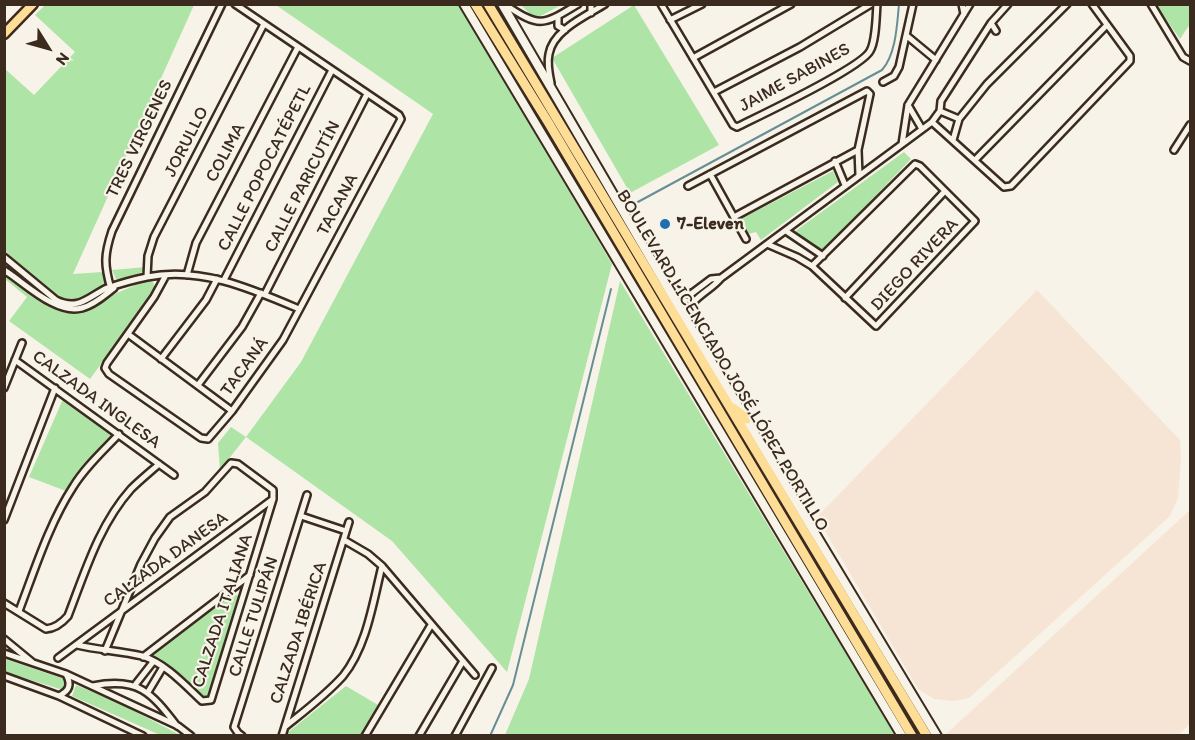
<!DOCTYPE html>
<html>
<head>
<meta charset="utf-8">
<style>
	body { margin:0 }
	#map { position:relative; width:1195px; height:740px; overflow:hidden; background:#f7f3e8; font-family:Itim,sans-serif }
	canvas { display:block }
	.frame { position:absolute; inset:0; border:6px solid #3b2a1e; pointer-events:none }
	.north { position:absolute; left:18px; top:18px; width:60px; height:60px; -webkit-text-stroke:4px #f7f3e8; paint-order:stroke; rotate:127deg; font-size:16px; font-weight:700; line-height:24px; text-align:center; color:#3b2a1e }
	.north::after { content:''; display:block; margin:auto; width:21px; height:27px; background:#3b2a1e; clip-path:polygon(50% 0,100% 100%,50% 72%,0 100%) }
</style>
</head>
<body>
<div id="map">
<canvas width="1195" height="740"></canvas>
<div class="frame"></div>
<div class="north">N</div>
</div>
<script>
const context = document.querySelector('canvas').getContext('2d');
context.lineJoin = 'round';
function fill(path, color) {
  context.fillStyle = color;
  context.fill(path, 'evenodd');
}
function stroke(path, color, width, dash) {
  context.strokeStyle = color;
  context.lineWidth = width;
  context.lineCap = dash ? 'butt' : 'round';
  context.setLineDash(dash || []);
  context.stroke(path);
}
function write(font, color, halo, rows, align = 'center') {
  context.font = font + ' Itim,sans-serif';
  context.lineWidth = 4.5;
  context.setLineDash([]);
  context.textBaseline = 'middle';
  context.strokeStyle = halo;
  context.fillStyle = color;
  for (const [text, x, y, turn = 0] of rows) {
    context.save();
    context.translate(x, y);
    context.rotate((+turn || 0) * Math.PI / 180);
    context.textAlign = isNaN(turn) ? turn : align;
    if (halo) context.strokeText(text, 0, 0);
    context.fillText(text, 0, 0);
    context.restore();
  }
}
fill(new Path2D(`
	M1037,290L1180,440L1181,459L1178,498L1170,516L969,698L954,701L934,699L918,689L817,517Z
	M1190,510V724L1178,735H945Z`), '#f6e5d4');
fill(new Path2D(`
	M45,5H194L73,274L103,272L107,284C95,297 76,306 59,298L23,270L5,250L4,68L34,95L75,52L35,15Z
	M276,5H459L612,264L507,672L392,541L246,437L220,470L218,443L231,427L246,437L301,362L433,114Z
	M521,5H561L535,19Z
	M634,5L719,145L630,193L552,58Z
	M1156,5H1190V24L1180,39Z
	M904,152L911,159L821,253L794,232Z
	M833,171L838,182L761,240L756,232L748,234L739,220Z
	M146,267L143,272L120,280L116,279L112,270Z
	M4,273L49,304L68,313L92,309L110,296L147,280L153,282L156,289L90,379L9,321L27,297L5,279Z
	M620,281L895,735H505L529,679Z
	M63,399L113,436L79,472L66,491L29,477Z
	M232,595H238L240,598L211,696L203,697C188,679 174,667 153,657L154,651Z
	M5,659L67,680L69,683L63,690L5,672Z
	M76,685L117,702L180,735H160L72,696Z
	M346,686L378,705L361,735H286L287,733Z`), '#afe4a7');
stroke(new Path2D(`
	M636,203L882,70C896,54 897,25 899,4
	M490,736L513,685L611,289`), '#678e94', 2);
const street = new Path2D(`
	M504,4C540,28 542,26 578,4
	M591,4V13
	M661,4L733,125L737,127C761,115 861,68 870,51C876,41 876,17 877,4
	M962,4L964,14
	M1151,4L1183,57L1190,61
	M558,16V26L565,30
	M670,20L702,4
	M996,31L991,23L1008,4
	M907,36L936,60
	M693,58L791,4
	M883,82L894,76L899,67L913,4
	M551,83C549,74 547,63 549,54C553,30 586,16 605,4
	M714,92L800,47L871,4
	M908,105L922,129
	M940,111L959,119
	M932,122L1004,187L1011,186L1130,61V56L1092,4
	M953,140L959,119L987,84L1067,4
	M902,144L908,105L970,4
	M1174,150L1190,125
	M975,160L1107,25
	M835,161L845,185
	M710,174L746,239
	M688,186L867,91L870,94L858,150L859,175
	M734,217L858,150
	M786,231L823,256
	M767,244L797,257L812,266L876,326L975,221L920,166L915,164L812,266
	M4,257L56,300C79,311 88,297 107,288C116,285 137,279 147,277C200,266 252,289 299,309
	M4,270C25,283 56,315 82,308C94,305 105,295 114,288
	M166,275L154,297L107,363L105,368L109,374L201,438L208,439L232,411L283,340L401,119L399,115L235,4
	M187,275L196,243L298,47
	M147,277L148,256L154,237L264,24
	M224,280L332,70
	M668,286L683,293L691,294L711,279L721,278
	M111,289C104,265 104,255 112,231L222,4
	M265,294L367,94
	M845,298L945,191
	M687,318C688,298 710,292 721,278L932,122L940,111L941,101L991,23
	M128,334L232,411
	M161,359L206,300L217,279
	M15,360L174,475
	M198,385L242,327L261,293
	M4,388L22,343
	M301,516L346,531
	M4,520L55,388
	M344,540L368,554L382,566L475,675
	M4,603L46,629C56,628 62,623 68,616C85,572 99,525 131,489C140,480 150,472 159,464
	M19,611C35,569 49,524 73,487C85,467 103,451 119,434
	M4,639L32,662
	M77,645C98,650 121,651 142,656C165,663 185,685 202,701L211,700L273,499V490L238,464L231,463L205,492L170,517L155,538L141,564L105,651
	M4,653L66,674L178,726L191,736
	M143,657L250,575
	M58,658L273,499
	M4,676L59,696L143,736
	M135,685L153,662
	M93,686C138,677 151,692 177,726
	M148,692L163,667
	M59,696C69,691 72,685 66,674
	M286,726C306,710 326,695 343,676C367,646 373,602 382,566
	M242,736L238,733L234,727L307,495
	M282,736L349,522
	M365,736L431,625
	M419,736L463,661
	M455,736L492,668`);
const secondary = new Path2D(`
	M464,4L902,736
	M502,4L687,321L937,736`);
const primary = new Path2D(`
	M4,34L33,4`);
const highway = new Path2D(`
	M475,4L548,122L912,736
	M488,4L927,736
	M733,408L747,419`);
stroke(street, '#3b2a1e', 10);
stroke(secondary, '#3b2a1e', 12);
stroke(primary, '#3b2a1e', 13);
stroke(highway, '#3b2a1e', 14);
stroke(street, '#f7f3e8', 5);
stroke(secondary, '#f7f3e8', 8);
stroke(primary, '#fedd96', 8);
stroke(highway, '#fedd96', 9);
for (const [x, y, r, color] of [
	[665,224,6,"#1f6fb2"]
]) {
  const dot = new Path2D();
  dot.arc(x, y, r, 0, 2 * Math.PI);
  context.fillStyle = color;
  context.fill(dot);
  stroke(dot, '#f7f3e8', 2);
}
write('18px', '#3b2a1e', '#f7f3e8', [
	["JAIME SABINES",795,78,-29],
	["TRES VIRGENES",140,139,-64],
	["JORULLO",187,142,-63],
	["COLIMA",226,153,-62],
	["CALLE POPOCATÉPETL",265,168,-63],
	["CALLE PARICUTÍN",303,187,-63],
	["TACANA",338,205,-62],
	["DIEGO RIVERA",915,265,-47],
	["BOULEVARD LICENCIADO JOSÉ LÓPEZ PORTILLO",722,361,59],
	["TACANÁ",245,367,-54],
	["CALZADA INGLESA",96,400,36],
	["CALZADA DANESA",166,560,-36],
	["CALZADA ITALIANA",223,611,-72],
	["CALLE TULIPÁN",254,617,-72],
	["CALZADA IBÉRICA",299,633,-72]
]);
write('bold 18px', '#3b2a1e', '#f7f3e8', [
	["7-Eleven",677,224]
], 'left');
</script>
</body>
</html>
